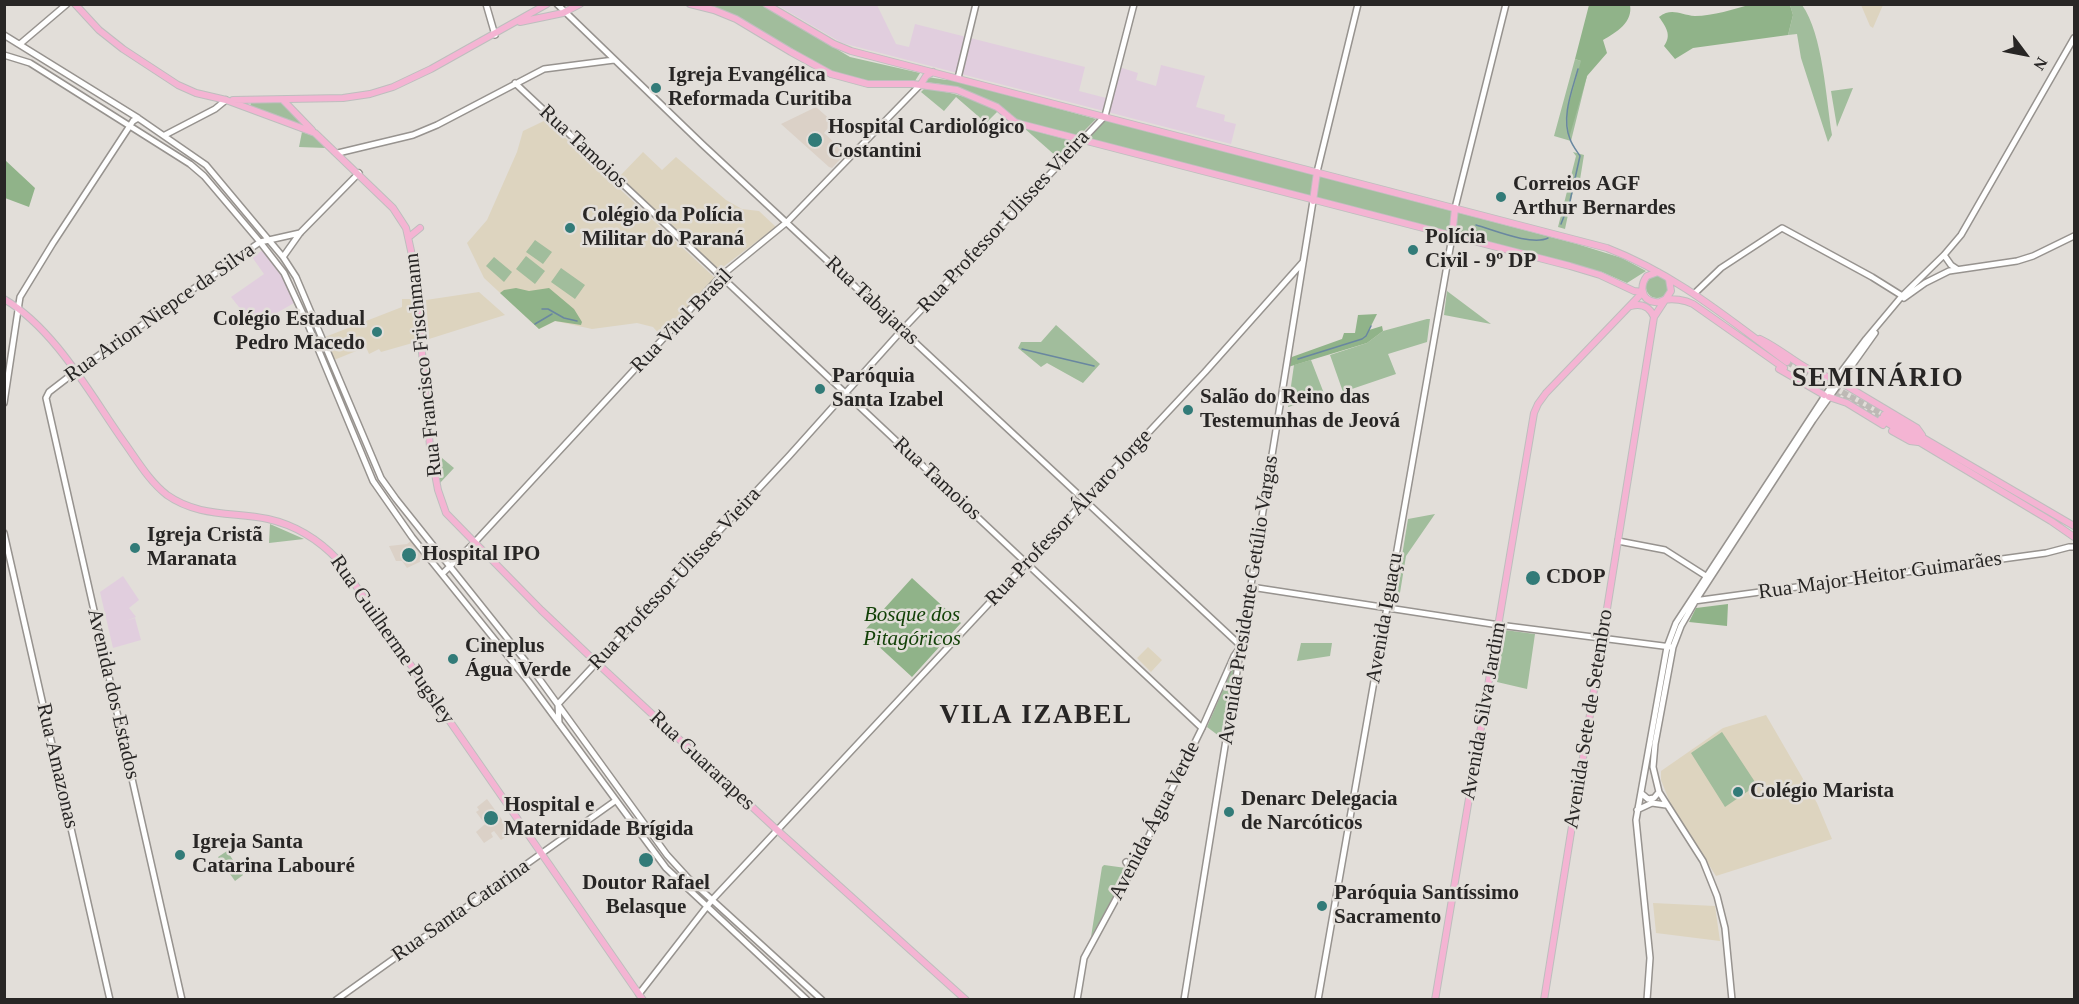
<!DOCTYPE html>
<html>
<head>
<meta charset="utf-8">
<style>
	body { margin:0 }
	#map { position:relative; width:2079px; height:1004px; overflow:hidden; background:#e2ded9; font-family:Georgia,serif }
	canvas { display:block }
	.frame { position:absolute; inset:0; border:6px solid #282625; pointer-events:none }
	.north { position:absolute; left:1995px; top:24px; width:60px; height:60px; -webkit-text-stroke:4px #e2ded9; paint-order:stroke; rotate:122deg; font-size:16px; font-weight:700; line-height:24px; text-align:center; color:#282625 }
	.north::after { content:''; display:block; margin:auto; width:21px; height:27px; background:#282625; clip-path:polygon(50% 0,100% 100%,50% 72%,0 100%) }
</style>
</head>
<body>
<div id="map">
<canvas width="2079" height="1004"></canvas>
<div class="frame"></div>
<div class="north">N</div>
</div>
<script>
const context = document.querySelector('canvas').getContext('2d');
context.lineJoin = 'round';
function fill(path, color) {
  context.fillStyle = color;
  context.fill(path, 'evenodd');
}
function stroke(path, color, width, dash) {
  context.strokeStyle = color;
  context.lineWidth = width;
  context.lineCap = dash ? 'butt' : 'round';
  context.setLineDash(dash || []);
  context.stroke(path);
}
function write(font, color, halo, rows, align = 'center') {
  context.font = font + ' Georgia,serif';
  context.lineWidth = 5;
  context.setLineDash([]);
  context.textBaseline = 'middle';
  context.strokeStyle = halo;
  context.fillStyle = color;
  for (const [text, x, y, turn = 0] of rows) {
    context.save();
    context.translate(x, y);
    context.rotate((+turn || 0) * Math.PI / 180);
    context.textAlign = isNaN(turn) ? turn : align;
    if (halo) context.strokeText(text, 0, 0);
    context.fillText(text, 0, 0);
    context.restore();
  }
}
fill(new Path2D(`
	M777,5H877L896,44L909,47L915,24L1085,67L1079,91L1110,99L1119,67L1138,73L1136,80L1156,86L1161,65L1205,76L1196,107L1225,115L1224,121L1236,124L1231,144L842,43Z
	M263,250L283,278L294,303L254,326L231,297L264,274L252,257Z
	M123,576L139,600L129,608L136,617L126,621L135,618L141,640L113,648L100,592Z`), '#e1cede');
fill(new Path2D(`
	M816,107L833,122L824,133L846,153L832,168L829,167L781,124Z
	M412,540L428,558L407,568L402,561H396L389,546L407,544Z
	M487,799L512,833L501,840L494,831L491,833L493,837L484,843L476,832L485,824L476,812L479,810L477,807Z`), '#dbd1c7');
fill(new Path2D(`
	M1861,5H1883L1873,28L1870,26Z
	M546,120L716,279L662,337L653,327L637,323L592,329L555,321L539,329L484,278L467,243L487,220L517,152L523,131Z
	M643,152L662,170L676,157L726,200L742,209L759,211L776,227L719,270L619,177Z
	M479,292L505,315L429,339L426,300Z
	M402,299H413L416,342L381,352L379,349L369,354L366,347L334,360L325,337L402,307Z
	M1148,647L1162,660L1151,672L1137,658Z
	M1766,715L1817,803L1832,839L1716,876L1671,805L1661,780V771L1723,728Z
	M1653,903L1715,906L1720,941L1656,933Z`), '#ddd4bf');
fill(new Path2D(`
	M698,5H763L850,57L920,73L915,81L858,80L834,72L788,49L730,13Z
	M1790,5H1802C1823,34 1826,99 1832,135L1828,142L1801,58L1797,34L1788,35L1793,15Z
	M1575,59L1590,64L1571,141L1554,136Z
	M928,77L946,80L950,79L1096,119L1078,137L1016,120L998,106L967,91L941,84L925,82Z
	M1853,88L1837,127L1831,91Z
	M924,89C955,92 970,98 998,111L986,123L956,97L944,111L921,92Z
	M251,103H281L308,128L249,110Z
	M1106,120L1577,244L1622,258L1646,271L1627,283L1602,272L1452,237L1083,140Z
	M1024,128L1072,141L1057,157Z
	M302,132L313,136L326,148L299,147Z
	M1573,152L1584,155L1578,192L1573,191L1565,229L1558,227L1576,156Z
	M535,240L552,252L543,264L526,252Z
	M526,256L545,271L535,284L516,269Z
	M494,257L512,272L504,282L486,266Z
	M561,268L585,285L575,299L551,282Z
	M1646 287a11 11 0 1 1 22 0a11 11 0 1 1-22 0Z
	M1447,291L1491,324L1444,315Z
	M1427,319H1430L1427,342L1388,354L1396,374L1343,392L1330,355L1367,343L1383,331Z
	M1056,325L1100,364L1083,383L1047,363L1041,367L1018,348L1021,342H1041Z
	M1311,360L1325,396L1288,407L1294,365Z
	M436,453L454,468L440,483Z
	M1435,514L1406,556L1398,605H1394L1408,519Z
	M270,524L304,539L269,543Z
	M1505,630L1535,634L1527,689L1497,682Z
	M1301,643H1332L1330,656L1297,661Z
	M1232,669H1234L1225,737L1223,739L1207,727Z
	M1722,732L1757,785L1725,807L1691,753Z
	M227,851L243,875L235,881L218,857Z
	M1104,865L1126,868L1127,872L1091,937L1102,867Z`), '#a1bd9c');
fill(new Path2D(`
	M1752,4L1790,5L1793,15L1788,35L1693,48L1675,59L1664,46C1672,35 1666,27 1659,17C1672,7 1680,15 1695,16C1713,16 1734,9 1752,4Z
	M1589,5L1605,6L1630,5C1633,22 1617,32 1603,40L1607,53L1587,76L1569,138L1567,111L1581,61L1575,59Z
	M5,160L35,188L29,207L5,198Z
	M516,288L529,291L549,288L574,309L582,322L581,325L555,321L539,329L500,293L504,290Z
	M1377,314L1369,330L1382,326L1383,331L1367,343L1288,367L1289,358L1342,339L1344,333H1355L1358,315Z
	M912,578L961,623L912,677L863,632Z
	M1728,604L1727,626L1689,622L1696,608Z`), '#90b389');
stroke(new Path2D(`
	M1561,224L1570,201L1580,156C1576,150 1572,145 1570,139C1561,117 1572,91 1578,69
	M1476,225C1494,230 1532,246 1548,238
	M542,309H548L564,318L577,321
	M535,324L552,314
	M1022,349L1094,366
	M1298,359L1362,339L1366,336L1371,326`), '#6987a0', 1.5);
stroke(new Path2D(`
	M1787,362L1884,415
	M1802,379L1848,401L1881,419`), '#bdb9b5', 6, [6, 3]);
const secondary = new Path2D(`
	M486,4L495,35
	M557,4L702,144L1241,646L1234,656L1202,728L1135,864L1084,958L1077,1000
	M4,35L138,118L206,165L283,257L296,277L381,478L396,499L535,673L667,855L688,878L822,1000
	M20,44L67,4
	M4,55L30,63L190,164L204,176L260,242L284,273L309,327L373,481L412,537L528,681L666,868L807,1000
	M958,78L976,4
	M515,83L1202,728
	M165,135L215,109L226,100
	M338,153L413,135L437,125L544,69L614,60
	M1317,172L1358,4
	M1455,208L1506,4
	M1944,255L1951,265L1957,269
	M283,257L300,233L359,173
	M1695,293L1721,268L1782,228L1872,277L1904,297
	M1904,298L1925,283L1949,271L2017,261L2033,256L2074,236
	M4,403L20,297L53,243L133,121L138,118
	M4,533L110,1000
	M1618,541L1665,550L1709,578
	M442,574L474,543L721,276L787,222L921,84
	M1251,587L1499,625L1671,647
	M1694,601L2046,553L2069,547H2074
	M559,723L558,704L789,456L902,330L1105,116L1134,4
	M1641,793L1648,799L1654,798L1659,792
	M1637,810L1652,803L1666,805
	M1126,862L1130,868V873
	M639,994L712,900L1205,372L1303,262
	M182,1000L46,398L49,392L75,372L260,242L300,233
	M336,1000L615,801
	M1184,1000L1313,201
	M1318,1000L1452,237
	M1647,1000L1650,958L1636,820L1667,647L1676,623L1836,379L1866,339L1902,296L1944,255L1961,235L2074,38
	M1732,1000L1725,928L1717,896L1703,861L1659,792L1653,767L1655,744L1673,647L1681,626L1696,600L1813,420L1875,333`);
const primary = new Path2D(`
	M75,4L99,30L123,49L178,85L196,93L226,100L315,133L393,208L406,228L415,269L430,447L438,490L446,513L541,610L597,663L776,829L966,1000
	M690,4L714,10L736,19L791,52L831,74L868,84H913L957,90L997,107L1015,122L1021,124L1570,266L1600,275L1634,291L1643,292
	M766,4L834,44L851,51L1607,248C1677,275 1727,318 1787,362
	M520,22L563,13L580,4
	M921,84L926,76L933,72
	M233,100L343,98L370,94L393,87L431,69L547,4
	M283,100L312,130
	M1313,201L1317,172
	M409,237L420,228
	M1452,237L1455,208
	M1658,272L1647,276C1640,285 1640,300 1655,302C1661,303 1659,302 1664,300C1673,298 1685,300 1693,304L1784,368
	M4,299C55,329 90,394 124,442C137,460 149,481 167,495C198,517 233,512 268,519C295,525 319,540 338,560L643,1000
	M1631,306C1642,303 1650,307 1654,317
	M1760,339C1789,353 1802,372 1836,379
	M1779,369L1824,395
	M1840,382L1917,428L1922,435
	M1829,397L1847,403L1883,425
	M1884,415L2074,526
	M1881,419L2051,521L2074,537
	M1892,431L1910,441L1918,442
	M1435,1000L1534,413L1538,404L1546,393L1643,292
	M1544,1000L1654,317L1671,291L1669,279`);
stroke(secondary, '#97938f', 8);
stroke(primary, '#bebebe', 8);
stroke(secondary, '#fff', 5);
stroke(primary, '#f4b4d3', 6);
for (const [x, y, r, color] of [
	[656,88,6,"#327b78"],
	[815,140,8,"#327b78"],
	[1501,197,6,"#327b78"],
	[570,228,6,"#327b78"],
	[1413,250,6,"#327b78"],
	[377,332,6,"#327b78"],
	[820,389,6,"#327b78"],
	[1188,410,6,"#327b78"],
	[135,548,6,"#327b78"],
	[409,555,8,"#327b78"],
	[1533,578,8,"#327b78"],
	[453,659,6,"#327b78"],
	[1738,792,6,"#327b78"],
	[1229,812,6,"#327b78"],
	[491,818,8,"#327b78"],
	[180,855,6,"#327b78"],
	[646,860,8,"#327b78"],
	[1322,906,6,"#327b78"]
]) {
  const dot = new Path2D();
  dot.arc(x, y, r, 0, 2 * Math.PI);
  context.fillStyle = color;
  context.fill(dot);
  stroke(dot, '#e2ded9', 2);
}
write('bold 21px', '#282625', '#e2ded9', [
	["Igreja Evangélica",668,76],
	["Reformada Curitiba",668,100],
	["Hospital Cardiológico",828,128],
	["Costantini",828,152],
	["Correios AGF",1513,185],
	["Arthur Bernardes",1513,209],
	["Colégio da Polícia",582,216],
	["Militar do Paraná",582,240],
	["Polícia",1425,238],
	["Civil - 9º DP",1425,262],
	["Colégio Estadual",365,320,"right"],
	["Pedro Macedo",365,344,"right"],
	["Paróquia",832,377],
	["Santa Izabel",832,401],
	["Salão do Reino das",1200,398],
	["Testemunhas de Jeová",1200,422],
	["Igreja Cristã",147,536],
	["Maranata",147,560],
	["Hospital IPO",422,555],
	["CDOP",1546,578],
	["Cineplus",465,647],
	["Água Verde",465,671],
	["Colégio Marista",1750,792],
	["Denarc Delegacia",1241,800],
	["de Narcóticos",1241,824],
	["Hospital e",504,806],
	["Maternidade Brígida",504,830],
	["Igreja Santa",192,843],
	["Catarina Labouré",192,867],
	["Doutor Rafael",646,884,"center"],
	["Belasque",646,908,"center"],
	["Paróquia Santíssimo",1334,894],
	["Sacramento",1334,918]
], 'left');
write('21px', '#282625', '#e2ded9', [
	["Rua Tamoios",583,147,43],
	["Rua Professor Ulisses Vieira",1004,222,-47],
	["Rua Tabajaras",872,301,43],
	["Rua Arion Niepce da Silva",160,313,-35],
	["Rua Vital Brasil",682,321,-46],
	["Rua Francisco Frischmann",424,365,-96],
	["Rua Tamoios",937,479,43],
	["Rua Professor Álvaro Jorge",1069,518,-47],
	["Rua Major Heitor Guimarães",1880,576,-8],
	["Rua Professor Ulisses Vieira",675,579,-47],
	["Avenida Presidente Getúlio Vargas",1249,600,-81],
	["Avenida Iguaçu",1385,618,-80],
	["Rua Guilherme Pugsley",392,640,55],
	["Avenida dos Estados",113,694,77],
	["Avenida Silva Jardim",1484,711,-80],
	["Avenida Sete de Setembro",1589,719,-81],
	["Rua Guararapes",702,761,43],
	["Rua Amazonas",57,766,77],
	["Avenida Água Verde",1155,821,-63],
	["Rua Santa Catarina",461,911,-35]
]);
write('italic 21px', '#124107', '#e2ded9', [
	["Bosque dos",912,615],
	["Pitagóricos",912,639]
]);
context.letterSpacing = '1.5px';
write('bold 27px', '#282625', '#e2ded9', [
	["SEMINÁRIO",1878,379],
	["VILA IZABEL",1036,716]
]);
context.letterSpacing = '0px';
</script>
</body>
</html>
